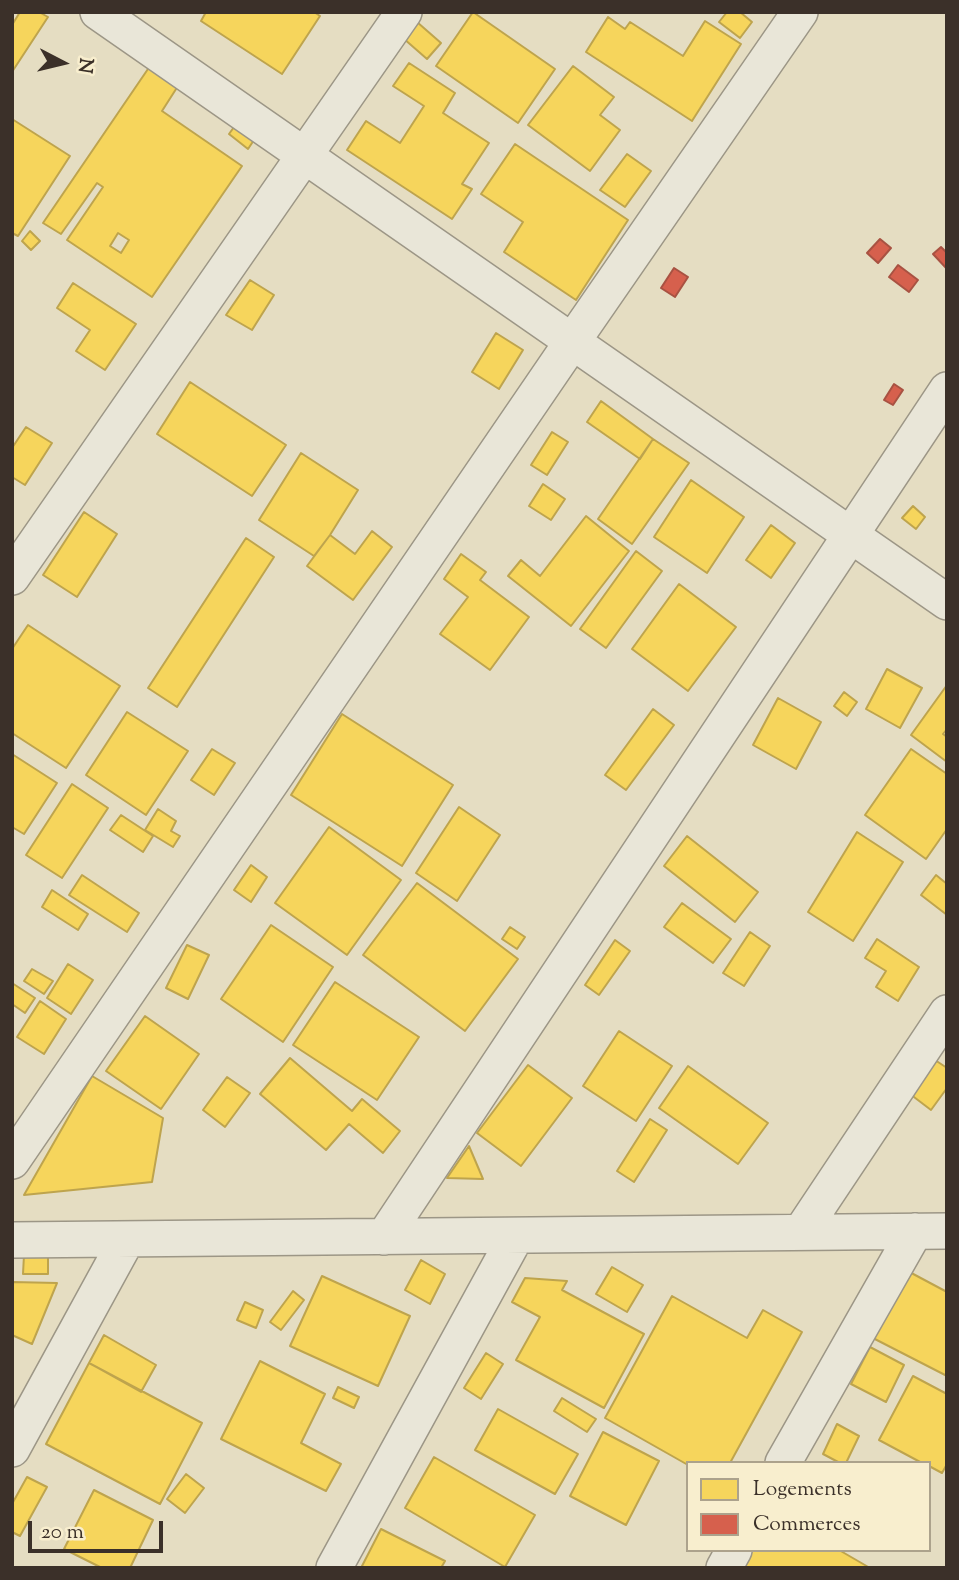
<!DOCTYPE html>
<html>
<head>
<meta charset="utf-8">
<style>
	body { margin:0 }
	#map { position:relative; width:959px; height:1580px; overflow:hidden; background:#e5ddc2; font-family:"Sorts Mill Goudy",serif }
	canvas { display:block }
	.frame { position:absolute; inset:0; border:14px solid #3b3029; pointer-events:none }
	.legend { position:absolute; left:686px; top:1461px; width:245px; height:91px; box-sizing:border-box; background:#f8eece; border:2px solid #aca28c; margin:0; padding:9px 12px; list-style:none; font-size:21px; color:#3b3029 }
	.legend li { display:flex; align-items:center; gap:14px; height:35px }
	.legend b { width:35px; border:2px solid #aca28c }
	.north { position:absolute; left:28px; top:28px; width:70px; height:70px; -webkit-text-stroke:5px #f8eece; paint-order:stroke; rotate:97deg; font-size:19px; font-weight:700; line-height:28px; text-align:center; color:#3b3029 }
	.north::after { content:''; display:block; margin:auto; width:24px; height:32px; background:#3b3029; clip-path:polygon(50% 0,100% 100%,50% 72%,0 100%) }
	.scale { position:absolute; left:28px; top:1521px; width:135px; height:32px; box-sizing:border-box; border:4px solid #3b3029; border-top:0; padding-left:9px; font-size:21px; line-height:24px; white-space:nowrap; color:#3b3029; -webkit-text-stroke:5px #f8eece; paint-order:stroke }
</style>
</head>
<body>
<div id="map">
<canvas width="959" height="1580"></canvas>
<div class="frame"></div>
<ul class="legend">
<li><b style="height:19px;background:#f6d55c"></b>Logements</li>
<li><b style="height:19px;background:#d6604d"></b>Commerces</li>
</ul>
<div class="north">N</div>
<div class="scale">20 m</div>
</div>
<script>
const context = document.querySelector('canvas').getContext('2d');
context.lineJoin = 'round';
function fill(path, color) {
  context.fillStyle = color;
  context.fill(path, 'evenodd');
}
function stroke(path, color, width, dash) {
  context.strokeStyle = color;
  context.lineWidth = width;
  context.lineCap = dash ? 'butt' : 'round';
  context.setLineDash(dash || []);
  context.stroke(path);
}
const homes = new Path2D(`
	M20,12H39L48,17L12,72V25Z
	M206,12H314L320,16L282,74L201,21Z
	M473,12L555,69L518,123L436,66Z
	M727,12H740L752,22L740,38L719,22Z
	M608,17L625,29L630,22L683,56L705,21L741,44L692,121L586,52Z
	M417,22L441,43L427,59L403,38Z
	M409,63L455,93L443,113L489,143L462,184L472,189L452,219L347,150L366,121L400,143L424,106L393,86Z
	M150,66L178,86L162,111L242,166L152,297L67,240L103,187L97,183L61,234L43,223ZM118,233L129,240L121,253L110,246Z
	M573,66L614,97L600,115L620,130L590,171L528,125Z
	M12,119L70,156L18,236L12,233Z
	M239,120L258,134L248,149L229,134Z
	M515,144L628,220L576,300L504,252L523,222L481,194Z
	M627,154L651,171L625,207L600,190Z
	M30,231L40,241L31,250L22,241Z
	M250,280L274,295L252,330L226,315Z
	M73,283L136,324L105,370L76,351L90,330L57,308Z
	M496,333L523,350L499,389L472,372Z
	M190,382L286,445L252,496L157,434Z
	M601,401L653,439L640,459L587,422Z
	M26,427L52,443L25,485L12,477V448Z
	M552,432L568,442L547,475L531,465Z
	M653,439L689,463L632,544L598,519Z
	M301,453L358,490L330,535L314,556L259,520Z
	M691,480L744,517L707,573L654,537Z
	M543,484L565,499L551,520L529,506Z
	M913,506L925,517L916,529L902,518Z
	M84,512L117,534L77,597L43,575Z
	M586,516L629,551L571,626L508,576L521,560L540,576Z
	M771,525L795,543L771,578L746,560Z
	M372,531L392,547L353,600L307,566L330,535L355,554Z
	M246,538L274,557L177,707L148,688Z
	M636,551L662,571L606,648L580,629Z
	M461,554L486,572L480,580L529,617L490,670L440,634L468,597L444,579Z
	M679,584L736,627L688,691L632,649Z
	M28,625L120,686L66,768L12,733V649Z
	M887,669L922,688L900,728L866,709Z
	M947,685V729L943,734L947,737V762L911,735Z
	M844,692L857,702L847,716L834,706Z
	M778,698L821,722L796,769L753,745Z
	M653,709L674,725L626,790L605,775Z
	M127,712L188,751L146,815L86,775Z
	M342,714L453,785L402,866L291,795Z
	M212,749L235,763L214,795L191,780Z
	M911,749L947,774V829L926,859L865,815Z
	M12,754L57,783L24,834L12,827Z
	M72,784L108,808L62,878L26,855Z
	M459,807L500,835L457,901L416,873Z
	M158,809L176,821L171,831L180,836L173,847L145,830Z
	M121,815L153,836L143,852L110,830Z
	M329,827L401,880L347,955L275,903Z
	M857,832L903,862L853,941L808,912Z
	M687,836L758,892L735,922L664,866Z
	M251,865L267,877L251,902L234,890Z
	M82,875L139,913L127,932L69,895Z
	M936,875L947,884V915L921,895Z
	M417,883L518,959L465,1031L363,955Z
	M52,890L88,914L78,930L42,907Z
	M682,903L731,939L713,963L664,927Z
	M271,925L333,967L283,1042L221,999Z
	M510,927L525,937L517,949L502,939Z
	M750,932L770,946L744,986L723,973Z
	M877,939L919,967L898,1001L876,987L886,971L865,958Z
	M615,940L630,951L599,995L585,985Z
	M187,945L209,955L188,999L166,988Z
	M68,964L93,980L71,1014L47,998Z
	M32,969L53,981L44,994L24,981Z
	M335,982L419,1037L377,1100L293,1045Z
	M12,983L35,998L25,1013L12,1004Z
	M40,1001L66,1019L44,1054L17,1037Z
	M145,1016L199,1054L161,1109L106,1071Z
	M619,1031L672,1066L636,1121L583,1086Z
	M290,1058L352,1111L362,1099L400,1131L383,1153L349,1124L326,1150L260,1094Z
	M935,1060L947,1068V1088L931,1110L910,1094Z
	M528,1065L572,1098L521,1166L477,1133Z
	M688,1066L768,1123L738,1164L659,1108Z
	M92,1076L163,1118L152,1182L24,1195Z
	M227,1077L250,1093L225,1127L203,1110Z
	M650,1119L667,1130L634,1182L617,1171Z
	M469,1146L483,1179L447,1178Z
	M24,1255H48V1274H23Z
	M421,1260L445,1274L430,1304L405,1290Z
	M612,1267L643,1285L627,1312L596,1294Z
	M902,1268L947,1292V1376L867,1335Z
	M322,1276L410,1316L378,1386L290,1346Z
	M525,1278L567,1281L562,1290L644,1334L604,1408L516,1360L540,1317L512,1302Z
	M12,1282L57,1283L32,1344L12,1335Z
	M293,1291L304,1300L281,1330L270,1322Z
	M672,1296L747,1338L763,1310L802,1332L730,1463H688V1465L605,1418Z
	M245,1302L263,1310L256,1328L237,1320Z
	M104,1335L156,1365L141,1392L89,1363Z
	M870,1347L904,1365L886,1402L851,1384Z
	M486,1353L503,1364L481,1399L464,1388Z
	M260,1361L325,1394L301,1443L341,1464L326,1491L221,1439Z
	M89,1363L202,1423L160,1504L46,1444Z
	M913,1376L947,1394V1464L942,1473L929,1466V1463H922L879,1440Z
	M338,1387L359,1397L354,1408L333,1398Z
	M562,1398L596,1419L587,1432L554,1411Z
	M498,1409L578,1454L555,1494L475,1450Z
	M837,1424L859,1436L846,1463H840L823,1454Z
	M603,1432L659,1461L626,1525L570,1496Z
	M434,1457L535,1515L505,1567L405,1508Z
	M186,1474L204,1488L185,1513L167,1499Z
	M27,1477L47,1487L20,1536L12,1532V1504Z
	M94,1490L153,1520L130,1568H102L64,1549Z
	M381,1529L445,1561L441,1568H361Z
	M747,1550H839L870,1568H737Z`);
fill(homes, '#f6d55c');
stroke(homes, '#bea44d', 2);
const shops = new Path2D(`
	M880,239L891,248L878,263L867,253Z
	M941,247L947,253V269L933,254Z
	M898,265L918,280L909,292L889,277Z
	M674,268L688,277L675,297L661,288Z
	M894,384L903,390L893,405L884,400Z`);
fill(shops, '#d6604d');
stroke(shops, '#a85242', 2);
const minor = new Path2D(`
	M98,12L947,602
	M12,577L404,12
	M12,1161L572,342L800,12
	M801,1232L947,1013
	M384,1237L947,390
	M12,1240L947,1231
	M12,1449L127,1239
	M783,1463L915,1231
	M334,1568L516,1236
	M724,1568L734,1550`);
stroke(minor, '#9c9686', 38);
stroke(minor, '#e9e6d8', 35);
</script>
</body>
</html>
